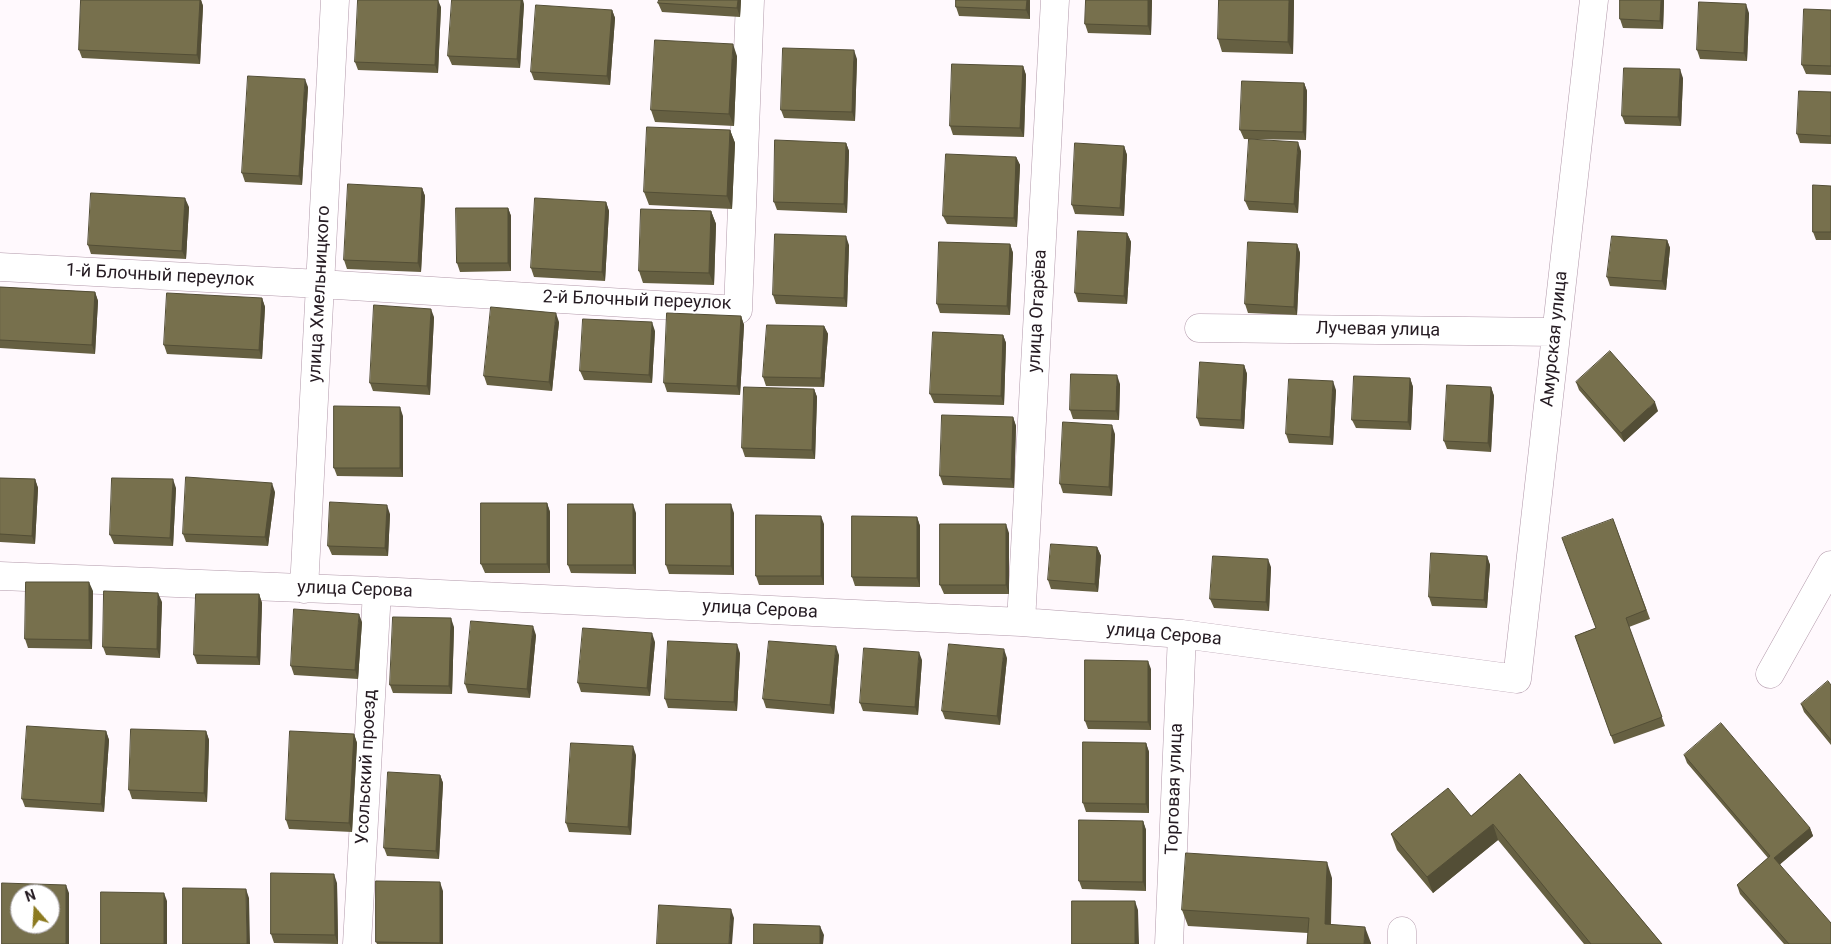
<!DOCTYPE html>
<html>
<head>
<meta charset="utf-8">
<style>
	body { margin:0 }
	#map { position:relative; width:1831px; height:944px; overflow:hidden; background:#fff9fd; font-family:Roboto,sans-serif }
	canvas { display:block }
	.north { position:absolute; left:10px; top:884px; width:50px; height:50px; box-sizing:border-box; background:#fff; border:1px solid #a8a4a7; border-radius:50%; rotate:341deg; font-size:14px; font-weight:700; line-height:20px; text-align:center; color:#251b22 }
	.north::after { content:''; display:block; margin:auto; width:18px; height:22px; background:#8c7a20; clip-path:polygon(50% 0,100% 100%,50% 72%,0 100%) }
</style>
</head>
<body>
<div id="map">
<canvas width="1831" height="944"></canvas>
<div class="north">N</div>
</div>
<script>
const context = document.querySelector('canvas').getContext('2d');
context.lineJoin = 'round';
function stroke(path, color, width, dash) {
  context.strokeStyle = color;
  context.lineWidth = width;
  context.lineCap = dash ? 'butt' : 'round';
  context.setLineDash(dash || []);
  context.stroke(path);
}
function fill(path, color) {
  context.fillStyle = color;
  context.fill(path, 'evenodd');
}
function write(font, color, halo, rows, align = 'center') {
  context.font = font + ' Roboto,sans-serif';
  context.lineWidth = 4;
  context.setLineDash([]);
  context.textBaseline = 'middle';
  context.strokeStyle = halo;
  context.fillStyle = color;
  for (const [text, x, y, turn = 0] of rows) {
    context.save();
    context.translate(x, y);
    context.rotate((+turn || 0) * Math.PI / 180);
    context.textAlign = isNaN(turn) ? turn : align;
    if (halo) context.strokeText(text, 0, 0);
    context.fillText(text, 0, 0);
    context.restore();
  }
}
const street = new Path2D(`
	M0,267L320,284L738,310L750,0
	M1199,328L1556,332
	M0,576L377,591L1021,622L1182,634L1517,679L1594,0
	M304,589L335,0
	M1021,622L1055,0
	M1770,674L1831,565
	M357,944L377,591
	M1169,944L1182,634
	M1402,944V931`);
stroke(street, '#b299aa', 29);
stroke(street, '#fff', 28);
fill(new Path2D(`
	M81,0H201L203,6L200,64L82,58L79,50Z
	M659,0H741L740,17L662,12L658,3Z
	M1030,0V19L959,16L956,7Z
	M1086,0H1152L1151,35L1088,33L1085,24Z
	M1294,0L1293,54L1222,52L1218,39Z
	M1664,0L1663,29L1623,28L1620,19Z
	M524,4L520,68L452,65L448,56Z
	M441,7L438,73L358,70L355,62Z
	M612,10L615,18L610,85L534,80L531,72Z
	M1831,10V75L1806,74L1802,65Z
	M1749,13L1747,61L1700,59L1697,50Z
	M737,56L734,126L655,122L651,110Z
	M857,59L855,121L784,118L781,110Z
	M1023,66L1026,75L1024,137L953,135L950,126Z
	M1683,78L1681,126L1625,124L1622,116Z
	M1304,83L1307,91L1306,140L1244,139L1240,130Z
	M308,87L302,185L245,182L242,173Z
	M1831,92V144L1800,143L1797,134Z
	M730,130L735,143L732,209L649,205L644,192Z
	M846,143L849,151L847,213L777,210L774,202Z
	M1124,146L1127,155L1124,216L1075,214L1072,205Z
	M1301,151L1298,213L1249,210L1245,201Z
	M1016,157L1020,165L1017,227L947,224L943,216Z
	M1831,186V240H1816L1813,232Z
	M422,188L425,196L421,272L347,269L344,260Z
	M606,202L609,211L605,281L534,277L531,268Z
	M189,207L186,259L91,254L88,245Z
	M508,208L511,216V271L460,272L457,263Z
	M711,211L716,224L714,285L643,283L639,271Z
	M1127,233L1131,242L1127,304L1078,302L1075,293Z
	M1667,240L1670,248L1666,290L1610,286L1607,277Z
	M1010,244L1013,253L1010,315L940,313L937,304Z
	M1297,244L1300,253L1297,315L1248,313L1245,304Z
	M849,245L847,307L776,304L773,295Z
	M0,287L95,292L98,301L95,354L0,348Z
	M262,298L265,307L262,359L167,354L164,345Z
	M741,316L744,325L740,395L667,392L664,383Z
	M434,317L430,395L373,391L370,383Z
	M559,322L552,391L487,385L484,376Z
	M824,326L828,334L824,387L766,386L763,377Z
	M655,331L652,383L584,380L580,371Z
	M1003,335L1006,343L1004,405L934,403L930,394Z
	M1244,365L1247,374L1244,429L1200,426L1197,418Z
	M1410,378L1413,387L1411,430L1356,428L1352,420Z
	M1576,382L1658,411L1624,442L1579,390Z
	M1120,384L1119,420L1073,419L1070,410Z
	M1491,387L1494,396L1491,452L1447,449L1444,441Z
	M814,389L817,397L815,459L745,457L742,448Z
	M1336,390L1333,445L1289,443L1286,434Z
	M403,416V477L337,476L334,468Z
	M1013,417L1016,426L1014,488L943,485L940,476Z
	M1115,434L1112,496L1063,493L1060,484Z
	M0,478L35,479L38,488L35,544L0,542Z
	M176,488L173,546L114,544L110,535Z
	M275,492L268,546L186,542L183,534Z
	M547,503L550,512V573H485L481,564Z
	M636,513V574L571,573L568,565Z
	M734,513V575L669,574L666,565Z
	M390,514L388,556L332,555L328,546Z
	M917,517L920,526V587L855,586L852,577Z
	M1613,519L1650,619L1629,627L1665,726L1614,744L1575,636L1596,628Z
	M824,524V585H759L756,576Z
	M1009,533V594H944L940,585Z
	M1097,547L1101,556L1098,592L1051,589L1048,580Z
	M1487,556L1490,565L1487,608L1432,606L1429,597Z
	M1271,567L1269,611L1214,608L1210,599Z
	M93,591L92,649L28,648L25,639Z
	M259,594L262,603L260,665L197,664L194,655Z
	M162,602L160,658L106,655L103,647Z
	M362,622L358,679L294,675L291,666Z
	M454,627L452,694L393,693L390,685Z
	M536,635L530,698L468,693L465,684Z
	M655,642L650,696L581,692L578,683Z
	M740,653L737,711L668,708L665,699Z
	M839,655L834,714L766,708L763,699Z
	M1007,658L1000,725L945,719L942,711Z
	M922,660L918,715L863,711L860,703Z
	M1151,669V730L1088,729L1085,721Z
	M1831,685V745L1804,712L1801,704Z
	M106,731L109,740L104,812L25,807L22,799Z
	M206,731L209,740L207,802L132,799L129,790Z
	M354,734L357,743L352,832L289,829L286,820Z
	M1146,743L1149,752V813L1086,812L1083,803Z
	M636,755L631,835L569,832L566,823Z
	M1684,755L1810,828L1813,836L1780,864L1831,944H1784L1740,894L1737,885L1768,858L1687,763Z
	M1520,774L1662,944H1584L1498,840L1433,893L1397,850L1391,834L1471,816Z
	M440,775L443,783L439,859L387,856L384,848Z
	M1143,821L1146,830V891L1082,889L1079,881Z
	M1332,878L1331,924L1371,943V944H1307L1308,933L1188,926L1182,910Z
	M337,883L338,944L274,943L271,934Z
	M443,891V944H377L376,942Z`), '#666042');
fill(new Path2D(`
	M200,0H201L203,6L200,64L197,55Z
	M438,0L441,7L438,73L435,65Z
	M521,0H523L524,4L520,68L517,59Z
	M738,0H741L740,17L737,8Z
	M1027,0H1030V19L1026,10Z
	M1148,0H1152L1151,35L1148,26Z
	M1289,0H1294L1293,54L1288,42Z
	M1661,0H1664L1663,29L1660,21Z
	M1746,4L1749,13L1747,61L1744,53Z
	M612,10L615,18L610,85L607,76Z
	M733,44L737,56L734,126L729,114Z
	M854,50L857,59L855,121L852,112Z
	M1023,66L1026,75L1024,137L1020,128Z
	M1680,69L1683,78L1681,126L1678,117Z
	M305,79L308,87L302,185L299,176Z
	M1304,83L1307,91L1306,140L1303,132Z
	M730,130L735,143L732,209L727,196Z
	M1298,142L1301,151L1298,213L1294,204Z
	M846,143L849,151L847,213L844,204Z
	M1124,146L1127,155L1124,216L1120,208Z
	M1016,157L1020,165L1017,227L1014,218Z
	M422,188L425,196L421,272L418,263Z
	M185,198L189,207L186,259L182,251Z
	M606,202L609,211L605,281L602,272Z
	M508,208L511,216V271L508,263Z
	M711,211L716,224L714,285L709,273Z
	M1127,233L1131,242L1127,304L1124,296Z
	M846,236L849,245L847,307L844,298Z
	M1667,240L1670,248L1666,290L1662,281Z
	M1010,244L1013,253L1010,315L1007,306Z
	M1297,244L1300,253L1297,315L1294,307Z
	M95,292L98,301L95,354L92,345Z
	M262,298L265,307L262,359L259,350Z
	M431,309L434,317L430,395L427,386Z
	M556,313L559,322L552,391L549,382Z
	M741,316L744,325L740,395L737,386Z
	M652,322L655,331L652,383L649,375Z
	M824,326L828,334L824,387L821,378Z
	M1003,335L1006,343L1004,405L1001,396Z
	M1244,365L1247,374L1244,429L1241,420Z
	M1117,375L1120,384L1119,420L1116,411Z
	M1410,378L1413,387L1411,430L1408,422Z
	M1333,381L1336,390L1333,445L1330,437Z
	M1491,387L1494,396L1491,452L1488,443Z
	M814,389L817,397L815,459L812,450Z
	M1655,402L1658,411L1624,442L1621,433Z
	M400,407L403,416V477L400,468Z
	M1013,417L1016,426L1014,488L1011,479Z
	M1112,425L1115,434L1112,496L1109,487Z
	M35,479L38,488L35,544L32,536Z
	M173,479L176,488L173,546L170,538Z
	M272,483L275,492L268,546L265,537Z
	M547,503L550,512V573L547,564Z
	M633,504L636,513V574L633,565Z
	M731,504L734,513V575L731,566Z
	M387,505L390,514L388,556L385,548Z
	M821,516L824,524V585L821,576Z
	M917,517L920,526V587L917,578Z
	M1006,524L1009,533V594L1006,585Z
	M1097,547L1101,556L1098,592L1095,584Z
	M1487,556L1490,565L1487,608L1484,600Z
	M1268,559L1271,567L1269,611L1266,602Z
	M89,582L93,591L92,649L89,640Z
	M158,593L162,602L160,658L157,649Z
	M259,594L262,603L260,665L257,657Z
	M359,614L362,622L358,679L355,670Z
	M451,618L454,627L452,694L449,686Z
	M533,626L536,635L530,698L527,689Z
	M652,633L655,642L650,696L647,688Z
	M737,644L740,653L737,711L734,702Z
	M836,646L839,655L834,714L830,705Z
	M1004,649L1007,658L1000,725L997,716Z
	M919,652L922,660L918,715L915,707Z
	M1148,661L1151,669V730L1148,722Z
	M106,731L109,740L104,812L101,804Z
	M206,731L209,740L207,802L204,793Z
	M354,734L357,743L352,832L349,823Z
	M1146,743L1149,752V813L1146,804Z
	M633,746L636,755L631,835L628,827Z
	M440,775L443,783L439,859L436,851Z
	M1143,821L1146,830V891L1143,882Z
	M1493,824L1498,840L1433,893L1427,877Z
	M1810,828L1813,836L1777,867L1774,858Z
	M1327,862L1332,878L1330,940L1325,924Z
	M334,874L337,883L338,944L335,935Z
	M440,882L443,891V944H440Z
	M66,885L69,893V944H66Z
	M246,889L249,898L250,944H247Z
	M164,893L167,901V944H164Z
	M1135,901L1138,910L1139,944H1135Z
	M731,909L734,918L732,944H729Z
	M820,926L824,935L823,944H820Z
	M1365,927L1371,943V944H1364Z`), '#534e36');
const building = new Path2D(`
	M81,0H200L197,55L79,50Z
	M358,0H438L435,65L355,62Z
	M452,0H521L517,59L448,56Z
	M659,0H738L737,8L658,3Z
	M956,0H1027L1026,10L956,7Z
	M1086,0H1148V26L1085,24Z
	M1219,0H1289L1288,42L1218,39Z
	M1620,0H1661L1660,21L1620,19Z
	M1699,2L1746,4L1744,53L1697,50Z
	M536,5L612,10L607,76L531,72Z
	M1804,9L1831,10V66L1802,65Z
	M655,40L733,44L729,114L651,110Z
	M783,48L854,50L852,112L781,110Z
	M952,64L1023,66L1020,128L950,126Z
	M1624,68L1680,69L1678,117L1622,116Z
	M248,76L305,79L299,176L242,173Z
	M1242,81L1304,83L1303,132L1240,130Z
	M1799,91L1831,92V136L1797,134Z
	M647,127L730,130L727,196L644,192Z
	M1249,139L1298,142L1294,204L1245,201Z
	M775,140L846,143L844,204L774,202Z
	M1075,143L1124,146L1120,208L1072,205Z
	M946,154L1016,157L1014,218L943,216Z
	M348,184L422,188L418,263L344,260Z
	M1813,185L1831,186V232H1813Z
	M91,193L185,198L182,251L88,245Z
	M535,198L606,202L602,272L531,268Z
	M456,208H508V263H457Z
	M641,209L711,211L709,273L639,271Z
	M1078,231L1127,233L1124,296L1075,293Z
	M775,234L846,236L844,298L773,295Z
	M1612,236L1667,240L1662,281L1607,277Z
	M939,242L1010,244L1007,306L937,304Z
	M1248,242L1297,244L1294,307L1245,304Z
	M0,287L95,292L92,345L0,340Z
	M167,293L262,298L259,350L164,345Z
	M374,305L431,309L427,386L370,383Z
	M491,307L556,313L549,382L484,376Z
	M667,313L741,316L737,386L664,383Z
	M583,319L652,322L649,375L580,371Z
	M767,325L824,326L821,378L763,377Z
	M933,332L1003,335L1001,396L930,394Z
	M1610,351L1655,402L1621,433L1576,382Z
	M1200,362L1244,365L1241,420L1197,418Z
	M1071,374L1117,375L1116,411L1070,410Z
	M1354,376L1410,378L1408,422L1352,420Z
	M1289,379L1333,381L1330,437L1286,434Z
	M1447,385L1491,387L1488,443L1444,441Z
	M744,387L814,389L812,450L742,448Z
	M334,406L400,407V468H334Z
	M942,415L1013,417L1011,479L940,476Z
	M1063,422L1112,425L1109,487L1060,484Z
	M186,477L272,483L265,537L183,534Z
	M0,478L35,479L32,536L0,534Z
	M112,478L173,479L170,538L110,535Z
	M330,502L387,505L385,548L328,546Z
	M481,503H547V564H481Z
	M568,504H633V565H568Z
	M666,504H731V566L666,565Z
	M756,515L821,516V576H756Z
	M852,516L917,517V578L852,577Z
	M1613,519L1646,610L1626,618L1662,717L1611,736L1575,636L1596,628L1562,538Z
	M940,524H1006V585H940Z
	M1051,544L1097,547L1095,584L1048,580Z
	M1431,553L1487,556L1484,600L1429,597Z
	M1213,556L1268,559L1266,602L1210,599Z
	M26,582H89V640L25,639Z
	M104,591L158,593L157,649L103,647Z
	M196,594H259L257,657L194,655Z
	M294,609L359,614L355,670L291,666Z
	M393,617L451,618L449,686L390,685Z
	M471,621L533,626L527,689L465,684Z
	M583,628L652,633L647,688L578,683Z
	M668,641L737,644L734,702L665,699Z
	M769,641L836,646L830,705L763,699Z
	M949,644L1004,649L997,716L942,711Z
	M864,648L919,652L915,707L860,703Z
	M1085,660L1148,661V722L1085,721Z
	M1828,681L1831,685V740L1801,704Z
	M1721,723L1810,828L1774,858L1831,923V944H1789L1737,885L1770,856L1684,755Z
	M27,726L106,731L101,804L22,799Z
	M131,729L206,731L204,793L129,790Z
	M290,731L354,734L349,823L286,820Z
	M1083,742L1146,743V804L1083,803Z
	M571,743L633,746L628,827L566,823Z
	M388,772L440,775L436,851L384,848Z
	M1520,774L1662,944H1591L1493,824L1427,877L1391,834L1448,788L1471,816Z
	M1079,820L1143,821V882L1079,881Z
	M1186,853L1327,862L1325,924L1365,927L1364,944H1307L1309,918L1182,910Z
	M271,873L334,874L335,935L271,934Z
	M376,881L440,882V943L376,942Z
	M2,883L66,885V944H2ZM20,894H50V924H20Z
	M183,888L246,889L247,944H183Z
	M101,892L164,893V944H101Z
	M1072,901H1135V944H1072Z
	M659,905L731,909L729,944H657Z
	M754,924L820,926V944H754Z`);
fill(building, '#77704d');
stroke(building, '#534e36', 1);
write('18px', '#251b22', '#fff', [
	["1-й Блочный переулок",160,276,3],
	["улица Хмельницкого",320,294,-87],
	["2-й Блочный переулок",637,301,2],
	["улица Огарёва",1038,311,-87],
	["Лучевая улица",1378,330,1],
	["Амурская улица",1555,339,-84],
	["улица Серова",355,590,2],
	["улица Серова",760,610,3],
	["улица Серова",1164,635,5],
	["Усольский проезд",367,767,-87],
	["Торговая улица",1175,789,-88]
]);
</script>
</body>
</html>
